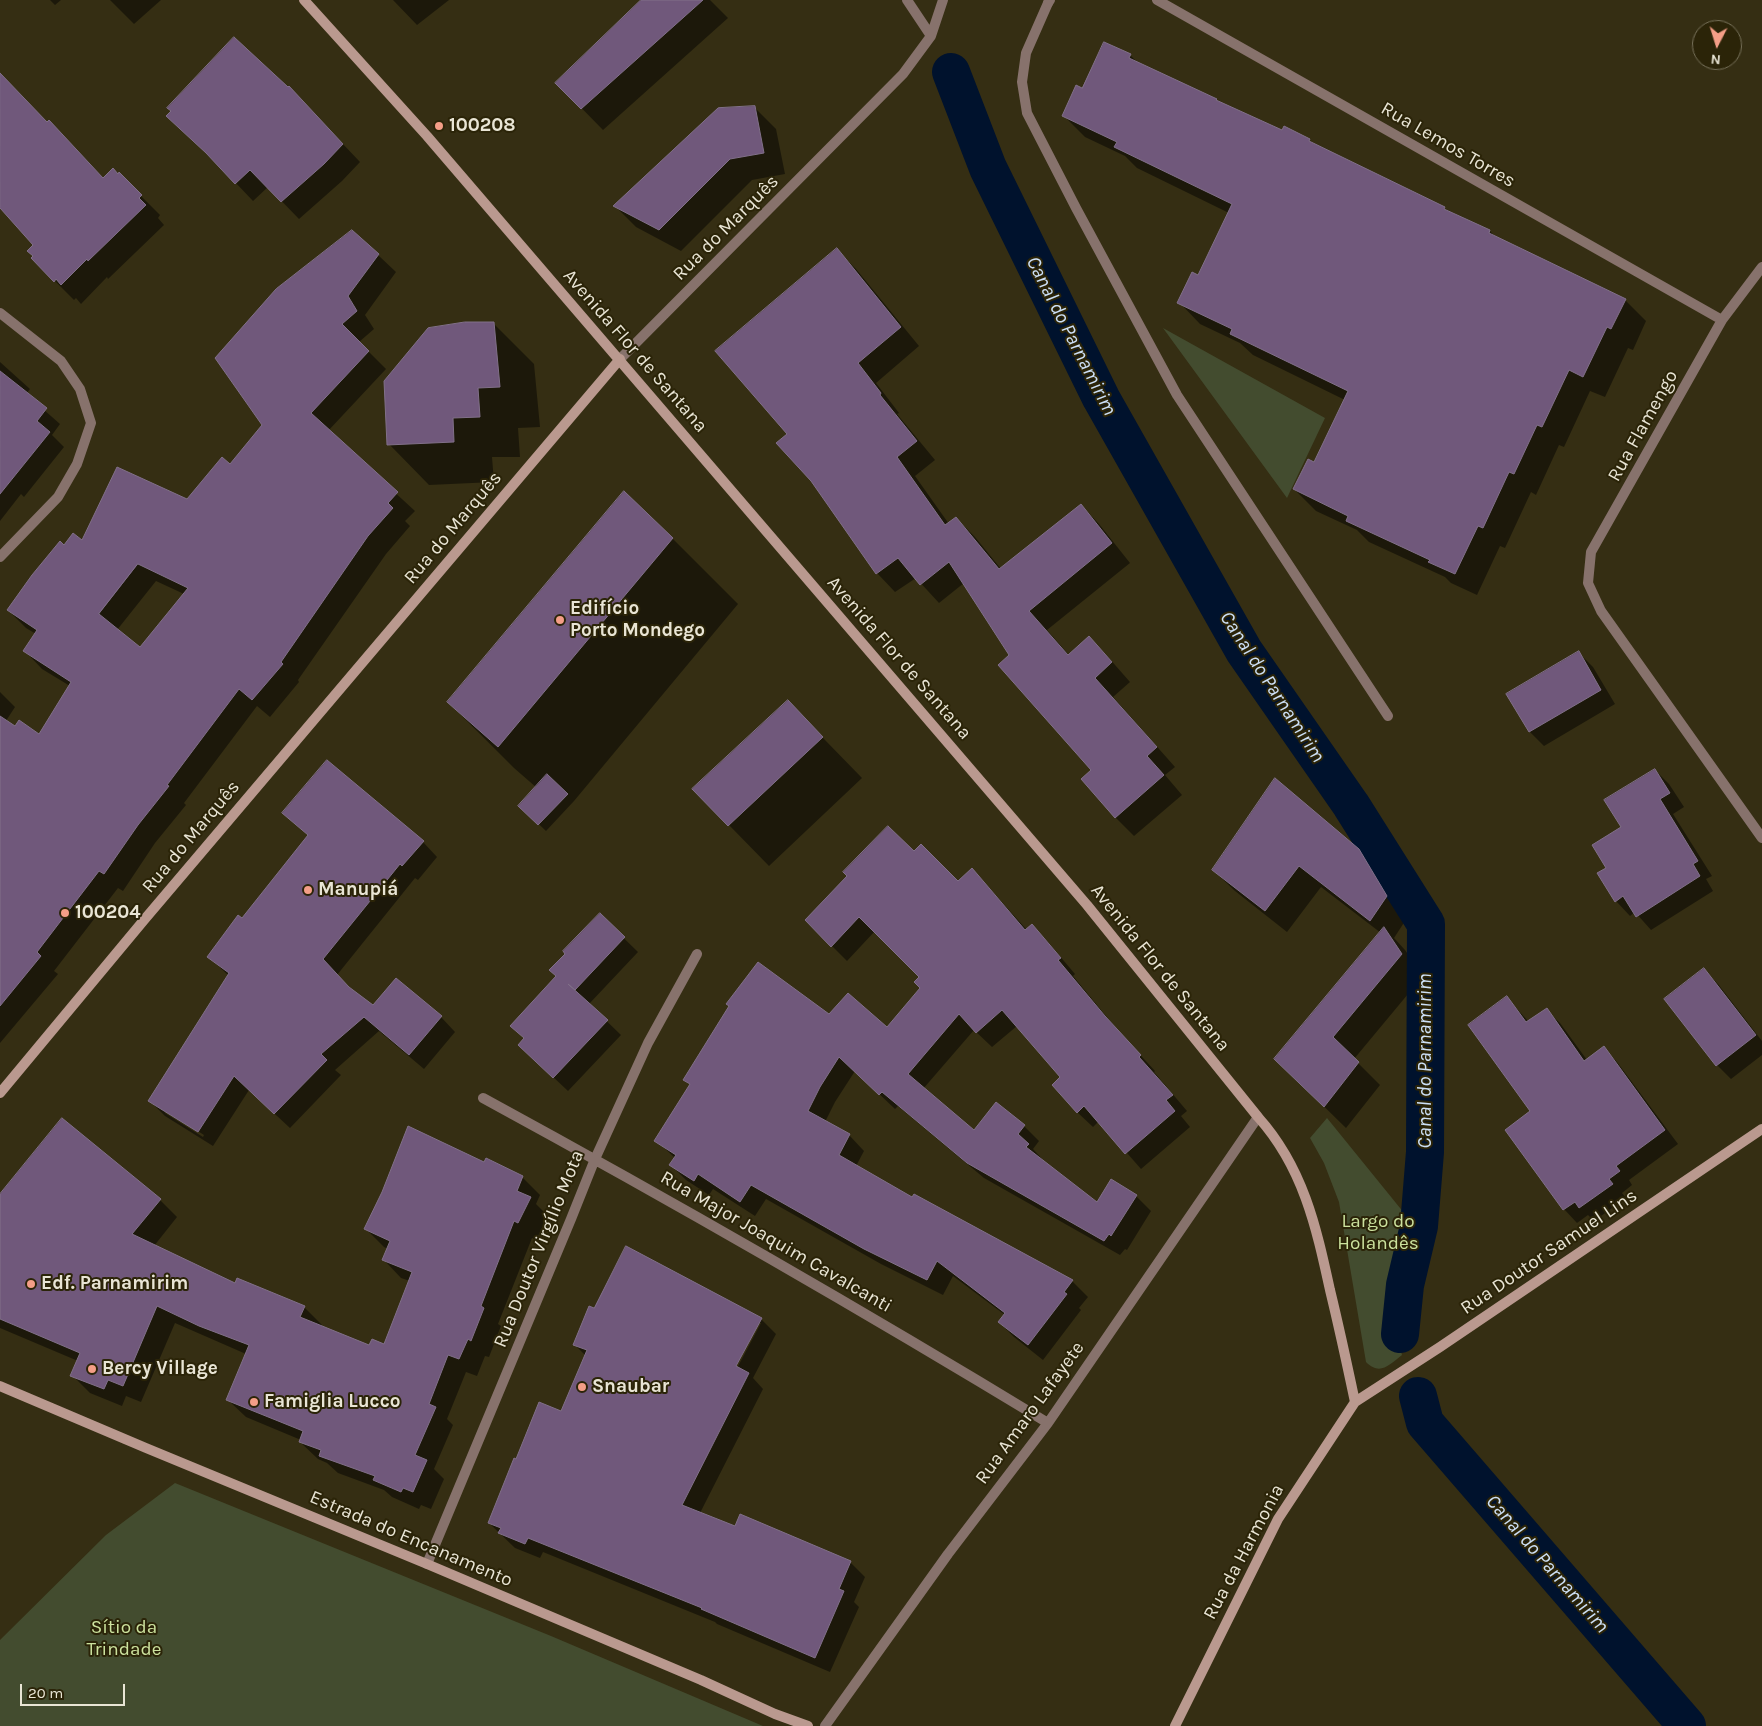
<!DOCTYPE html>
<html>
<head>
<meta charset="utf-8">
<style>
	body { margin:0 }
	#map { position:relative; width:1762px; height:1726px; overflow:hidden; background:#352e13; font-family:Karla,sans-serif }
	canvas { display:block }
	.north { position:absolute; left:1692px; top:20px; width:50px; height:50px; box-sizing:border-box; background:#2b2408; border:1px solid #77715a; border-radius:50%; rotate:185deg; font-size:14px; font-weight:700; line-height:20px; text-align:center; color:#e9e5d5 }
	.north::after { content:''; display:block; margin:auto; width:18px; height:22px; background:#f49e87; clip-path:polygon(50% 0,100% 100%,50% 72%,0 100%) }
	.scale { position:absolute; left:20px; top:1684px; width:105px; height:22px; box-sizing:border-box; border:2px solid #e9e5d5; border-top:0; padding-left:6px; font-size:15px; line-height:18px; white-space:nowrap; color:#e9e5d5; -webkit-text-stroke:4px #2b2408; paint-order:stroke }
</style>
</head>
<body>
<div id="map">
<canvas width="1762" height="1726"></canvas>
<div class="north">N</div>
<div class="scale">20 m</div>
</div>
<script>
const context = document.querySelector('canvas').getContext('2d');
context.lineJoin = 'round';
function fill(path, color) {
  context.fillStyle = color;
  context.fill(path, 'evenodd');
}
function stroke(path, color, width, dash) {
  context.strokeStyle = color;
  context.lineWidth = width;
  context.lineCap = dash ? 'butt' : 'round';
  context.setLineDash(dash || []);
  context.stroke(path);
}
function write(font, color, halo, rows, align = 'center') {
  context.font = font + ' Karla,sans-serif';
  context.lineWidth = 4;
  context.setLineDash([]);
  context.textBaseline = 'middle';
  context.strokeStyle = halo;
  context.fillStyle = color;
  for (const [text, x, y, turn = 0] of rows) {
    context.save();
    context.translate(x, y);
    context.rotate((+turn || 0) * Math.PI / 180);
    context.textAlign = isNaN(turn) ? turn : align;
    if (halo) context.strokeText(text, 0, 0);
    context.fillText(text, 0, 0);
    context.restore();
  }
}
fill(new Path2D(`
	M1163,328L1325,418L1287,498Z
	M1327,1118L1413,1224C1407,1260 1391,1321 1402,1355C1389,1365 1380,1376 1366,1362L1339,1202L1324,1163L1310,1138Z
	M175,1483L551,1636L763,1726H0V1640L106,1535Z`), '#434c2f');
fill(new Path2D(`
	M50,0H61L55,5Z
	M110,0H161L134,24Z
	M393,0H449L417,25Z
	M643,0H710L728,18L603,130L557,83Z
	M1105,44L1130,55L1138,63L1216,100L1220,103L1282,132L1309,140L1316,146L1490,231L1496,238L1625,300L1646,321L1633,350L1628,348L1605,397L1590,391L1564,447L1559,445L1536,495L1531,492L1505,548L1500,546L1477,595L1451,583L1445,577L1369,542L1357,530L1316,511L1294,489L1315,463L1345,400L1253,355L1240,343L1200,324L1179,302L1199,276L1229,213L1137,168L1125,156L1085,137L1063,115L1083,89Z
	M0,74L47,123L49,121L68,141L104,179L119,174L160,215L158,218L164,225L108,279L107,277L81,304L76,298L74,300L32,258L34,256L35,245L0,207Z
	M306,105L360,162L342,181L299,219L268,187L253,201L215,161L173,111Z
	M755,108L776,129L785,174L752,180L681,251L636,227L615,206Z
	M837,250L856,269L919,346L876,383L899,413L897,414L935,460L915,476L949,524L956,518L975,537L1001,569L1081,505L1099,524L1130,563L1047,630L1069,655L1089,638L1108,657L1130,682L1113,697L1175,767L1165,775L1182,795L1134,836L1115,817L1093,770L1011,656L964,583L939,603L916,578L895,592L877,573L789,434Z
	M378,255L396,272L365,315L374,329L359,342L386,369L328,431L415,511L405,521L410,526L386,554L298,680L299,682L270,717L257,706L184,803L186,805L155,843L123,891L118,888L54,971L58,974L0,1043V764L39,736L70,686L42,669L25,651L36,634L26,628L8,610L64,546L83,542L188,501L231,466L264,426L217,358ZM156,581L184,594L140,648L117,630Z
	M494,324L534,364L540,427L518,428L520,457H492L494,482L429,485L389,444Z
	M0,362L30,389L26,394L60,424L52,435L64,447L24,497L21,494L0,521Z
	M672,538L738,604L574,801L546,831L520,806L537,788L514,768L448,702Z
	M1579,653L1593,667L1615,704L1544,746L1530,732L1508,695Z
	M0,692L15,707L0,730Z
	M788,702L862,778L769,866L729,825Z
	M1655,770L1669,784L1684,807L1673,814L1712,876L1706,879L1713,891L1651,930L1635,912L1630,916L1616,901L1599,874L1607,868L1622,827Z
	M284,813L423,842L437,857L418,880L415,878L337,975L351,990L374,1007L441,1017L455,1032L424,1069L379,1031L335,1070L341,1075L290,1128L249,1090L213,1146L165,1116L150,1101L229,976L209,957L242,920L309,836ZM165,1110L204,1135L203,1137L165,1113Z
	M1358,850L1380,872L1407,918L1394,938L1405,950L1423,976L1354,1059L1380,1085L1346,1128L1297,1080L1381,933L1321,887L1287,932L1235,891L1213,870Z
	M914,853L958,883L972,869L1027,930L1032,926L1047,941L1075,974L1073,976L1120,1033L1155,1071L1154,1072L1187,1111L1181,1116L1190,1127L1141,1169L1099,1121L1093,1127L1077,1112L1062,1078L1017,1026L992,1047L974,1030L923,1089L974,1132L1024,1126L1039,1141L1033,1149L1043,1160L1042,1161L1097,1204L1136,1196L1151,1211L1127,1250L1125,1249L1120,1255L984,1178L898,1106L895,1109L855,1071L835,1102L825,1122L849,1135L864,1151L856,1166L912,1199L914,1195L1073,1282L1088,1297L1079,1308L1081,1310L1043,1360L1014,1337L999,1322L1005,1315L953,1276L943,1295L881,1264L766,1199L755,1216L713,1189L709,1195L686,1180L671,1165L675,1158L656,1140L690,1085L685,1080L829,1016L887,1029L922,988L921,977L875,931L847,961L806,920Z
	M600,915L638,952L589,1004L621,1035L568,1091L534,1059L525,1039L557,977L567,954Z
	M1704,970L1718,984L1762,1041V1055L1731,1079L1717,1065Z
	M1507,998L1529,1022L1546,1010L1560,1023L1587,1060L1604,1048L1617,1062L1678,1144L1629,1180L1632,1185L1622,1193L1626,1198L1594,1221L1588,1215L1577,1223L1564,1209L1532,1112Z
	M485,1164L522,1177L540,1195L536,1204L548,1216L536,1240L532,1238L498,1324L501,1326L489,1357L485,1356L477,1376L466,1372L447,1419L453,1425L434,1469L444,1479L431,1509L421,1505L419,1509L392,1497L384,1490L338,1473L327,1463L318,1459L300,1442L301,1440L246,1417L228,1400L246,1354L175,1323L141,1402L126,1396L122,1406L90,1393L72,1375L78,1361L0,1328V1196L160,1200L177,1217L154,1246L236,1284L304,1307L322,1325L321,1327L370,1347L385,1345L410,1281L401,1278L384,1260L388,1249L384,1247L366,1229Z
	M627,1248L761,1319L776,1334L753,1378L763,1389L700,1513L735,1528L850,1562L865,1577L854,1602L859,1607L830,1672L717,1624L715,1622L543,1552L540,1558L515,1548L489,1523L516,1460L562,1412L586,1356L575,1345ZM758,1323H761L735,1372L732,1371Z`), '#0007');
stroke(new Path2D(`
	M951,72L988,168L1101,398L1244,651L1351,805L1426,924L1425,1152L1419,1226L1405,1285L1400,1334
	M1418,1396L1425,1423L1687,1726`), '#00122d', 38);
const building = new Path2D(`
	M641,0H703L581,109L555,83Z
	M234,37L288,87L289,86L343,144L324,164L281,202L250,170L235,184L206,153L166,116L171,111L167,108Z
	M1104,42L1131,54L1129,58L1217,99L1216,100L1282,130L1284,126L1310,139L1309,141L1445,207L1444,209L1490,230L1489,233L1626,299L1611,329L1607,327L1583,377L1569,370L1542,427L1537,425L1514,474L1509,472L1483,528L1478,526L1455,574L1428,562L1430,560L1346,521L1348,516L1293,489L1308,459L1314,462L1348,391L1230,334L1232,329L1177,303L1192,272L1198,275L1232,204L1114,147L1117,142L1062,116L1076,85L1082,88Z
	M0,73L47,122L49,120L103,178L113,168L118,174L119,172L142,195L139,198L146,205L88,261L87,259L61,285L56,279L54,282L31,258L33,256L27,251L33,245L0,208Z
	M755,106L764,153L730,159L659,230L613,206L718,108Z
	M352,230L379,254L348,296L357,311L342,324L369,351L311,413L398,492L388,503L393,508L368,536L281,662L283,664L252,700L239,689L167,785L169,786L138,825L104,874L99,871L37,952L41,956L0,1006V716L15,726L19,720L39,734L71,682L23,651L37,630L7,610L32,575L60,541L64,545L73,533L82,540L117,467L187,499L222,457L230,464L262,425L215,358L276,289ZM138,564L188,588L140,647L99,614Z
	M837,248L901,327L858,363L881,393L880,395L917,441L897,457L945,525L956,517L999,569L1081,504L1112,543L1029,611L1068,655L1089,636L1112,662L1095,678L1157,747L1147,756L1164,775L1115,818L1081,779L1091,770L998,665L1009,655L949,562L920,585L898,558L876,574L811,481L776,443L787,434L715,351Z
	M465,322H494L500,387L478,388L480,417L453,418L454,442L387,445L384,381L428,328Z
	M0,371L47,408L37,421L50,432L0,494Z
	M624,491L673,538L498,747L447,702Z
	M1579,651L1601,690L1529,732L1506,694Z
	M788,700L823,737L728,826L692,789Z
	M327,760L424,841L402,866L400,864L323,959L349,987L373,1005L396,978L442,1016L409,1055L364,1017L321,1054L327,1060L274,1114L234,1076L198,1132L148,1101L229,973L207,957L238,915L242,918L308,835L282,813Z
	M1655,769L1670,793L1660,799L1698,861L1693,864L1700,876L1636,917L1623,896L1615,902L1597,873L1606,868L1592,845L1621,827L1604,800Z
	M547,774L568,794L538,825L518,806Z
	M1275,778L1359,849L1387,896L1370,921L1299,866L1265,911L1212,870Z
	M888,826L914,851L921,844L958,881L972,868L1025,930L1032,924L1061,958L1058,960L1105,1016L1141,1055L1139,1057L1173,1095L1166,1100L1175,1111L1125,1154L1084,1106L1077,1113L1052,1085L1060,1077L1002,1010L976,1033L959,1014L908,1074L974,1130L996,1102L1025,1125L1018,1134L1029,1144L1026,1147L1097,1202L1111,1179L1137,1195L1111,1236L1109,1234L1104,1241L967,1163L882,1092L879,1095L839,1057L820,1087L808,1111L850,1134L839,1155L912,1197L914,1194L1073,1280L1064,1292L1067,1294L1028,1345L998,1322L1005,1313L937,1261L927,1280L864,1249L751,1185L740,1202L698,1174L694,1181L669,1165L676,1155L654,1141L690,1084L683,1080L729,1006L726,1004L758,962L829,1014L848,993L887,1027L920,988L914,982L919,977L859,917L831,947L805,920L847,876L843,872Z
	M600,913L625,937L575,990L568,984L608,1020L553,1078L518,1045L524,1038L510,1026L556,976L549,970L565,954L563,951Z
	M1384,927L1402,954L1333,1037L1359,1062L1324,1107L1274,1059Z
	M1704,968L1756,1035L1716,1066L1664,999Z
	M1507,996L1526,1022L1547,1008L1584,1061L1604,1046L1665,1130L1616,1166L1620,1171L1609,1179L1613,1184L1579,1208L1575,1202L1563,1210L1505,1130L1530,1111L1468,1025Z
	M62,1118L161,1199L132,1234L235,1283L237,1278L305,1306L300,1317L369,1345L372,1339L384,1344L412,1272L382,1260L390,1241L364,1229L382,1192L408,1126L484,1162L486,1158L523,1176L517,1191L531,1197L518,1223L514,1221L481,1306L484,1308L471,1341L468,1339L459,1359L448,1355L429,1404L436,1407L415,1455L427,1460L413,1492L403,1488L401,1492L373,1480L375,1476L319,1456L321,1450L299,1442L303,1431L226,1400L249,1345L199,1326L157,1306L123,1386L108,1380L104,1389L70,1376L80,1353L0,1319V1194Z
	M626,1246L762,1318L736,1366L749,1373L682,1505L735,1526L740,1514L851,1561L839,1589L844,1591L815,1658L701,1609L702,1608L528,1538L525,1544L498,1533L501,1528L488,1523L514,1458L516,1459L539,1402L561,1411L587,1350L573,1345L589,1306L594,1308Z`);
fill(building, '#70587b');
stroke(building, '#817089', 1);
stroke(new Path2D(`
	M1048,3L1026,53L1022,82L1027,113L1076,208L1177,395L1388,716`), '#87726c', 10);
stroke(new Path2D(`
	M907,0L931,36
	M1157,0L1722,320
	M1048,3L1050,0
	M1762,267L1722,320L1591,552L1588,583L1601,611L1762,838
	M0,313L61,361L80,389L91,423L77,464L58,497L0,557
	M620,359L903,74L931,36L943,0
	M483,1098C674,1202 862,1310 1048,1423
	M427,1564L571,1219L595,1159L648,1043L697,954
	M825,1726L948,1554L1048,1423L1258,1117`), '#87726c', 10);
stroke(new Path2D(`
	M304,0L427,136L1087,905L1258,1117C1303,1167 1316,1226 1330,1290C1339,1327 1347,1364 1355,1402
	M0,1093L144,920L620,359
	M0,1386L146,1448L427,1564L701,1680L775,1714L808,1726
	M1175,1726L1278,1519L1355,1402L1440,1347L1762,1129`), '#ba998f', 10);
for (const [x, y, r, color] of [
	[439,126,5,"#f49e87"],
	[560,620,5,"#f49e87"],
	[308,890,5,"#f49e87"],
	[65,913,5,"#f49e87"],
	[31,1284,5,"#f49e87"],
	[92,1369,5,"#f49e87"],
	[582,1387,5,"#f49e87"],
	[254,1402,5,"#f49e87"]
]) {
  const dot = new Path2D();
  dot.arc(x, y, r, 0, 2 * Math.PI);
  context.fillStyle = color;
  context.fill(dot);
  stroke(dot, '#2b2408', 2);
}
write('bold 19px', '#e9e5d5', '#2b2408', [
	["100208",449,126],
	["Edifício",570,609],
	["Porto Mondego",570,631],
	["Manupiá",318,890],
	["100204",75,913],
	["Edf. Parnamirim",41,1284],
	["Bercy Village",102,1369],
	["Snaubar",592,1387],
	["Famiglia Lucco",264,1402]
], 'left');
write('19px', '#e9e5d5', '#2b2408', [
	["Rua Lemos Torres",1448,145,30],
	["Rua do Marquês",726,228,-45],
	["Avenida Flor de Santana",635,351,49],
	["Rua Flamengo",1643,426,-61],
	["Rua do Marquês",453,528,-50],
	["Avenida Flor de Santana",899,658,49],
	["Rua do Marquês",191,837,-50],
	["Avenida Flor de Santana",1160,968,51],
	["Rua Major Joaquim Cavalcanti",776,1242,30],
	["Rua Doutor Virgílio Mota",539,1249,-68],
	["Rua Doutor Samuel Lins",1549,1252,-34],
	["Rua Amaro Lafayete",1030,1413,-54],
	["Estrada do Encanamento",411,1539,23],
	["Rua da Harmonia",1244,1552,-62]
]);
write('19px', '#cce29e', '#2b2408', [
	["Largo do",1378,1222],
	["Holandês",1378,1244],
	["Sítio da",124,1628],
	["Trindade",124,1650]
]);
write('italic 20px', '#cde0f7', '#2b2408', [
	["Canal do Parnamirim",1071,336,63],
	["Canal do Parnamirim",1272,687,57],
	["Canal do Parnamirim",1425,1061,-90],
	["Canal do Parnamirim",1547,1564,49]
]);
</script>
</body>
</html>
